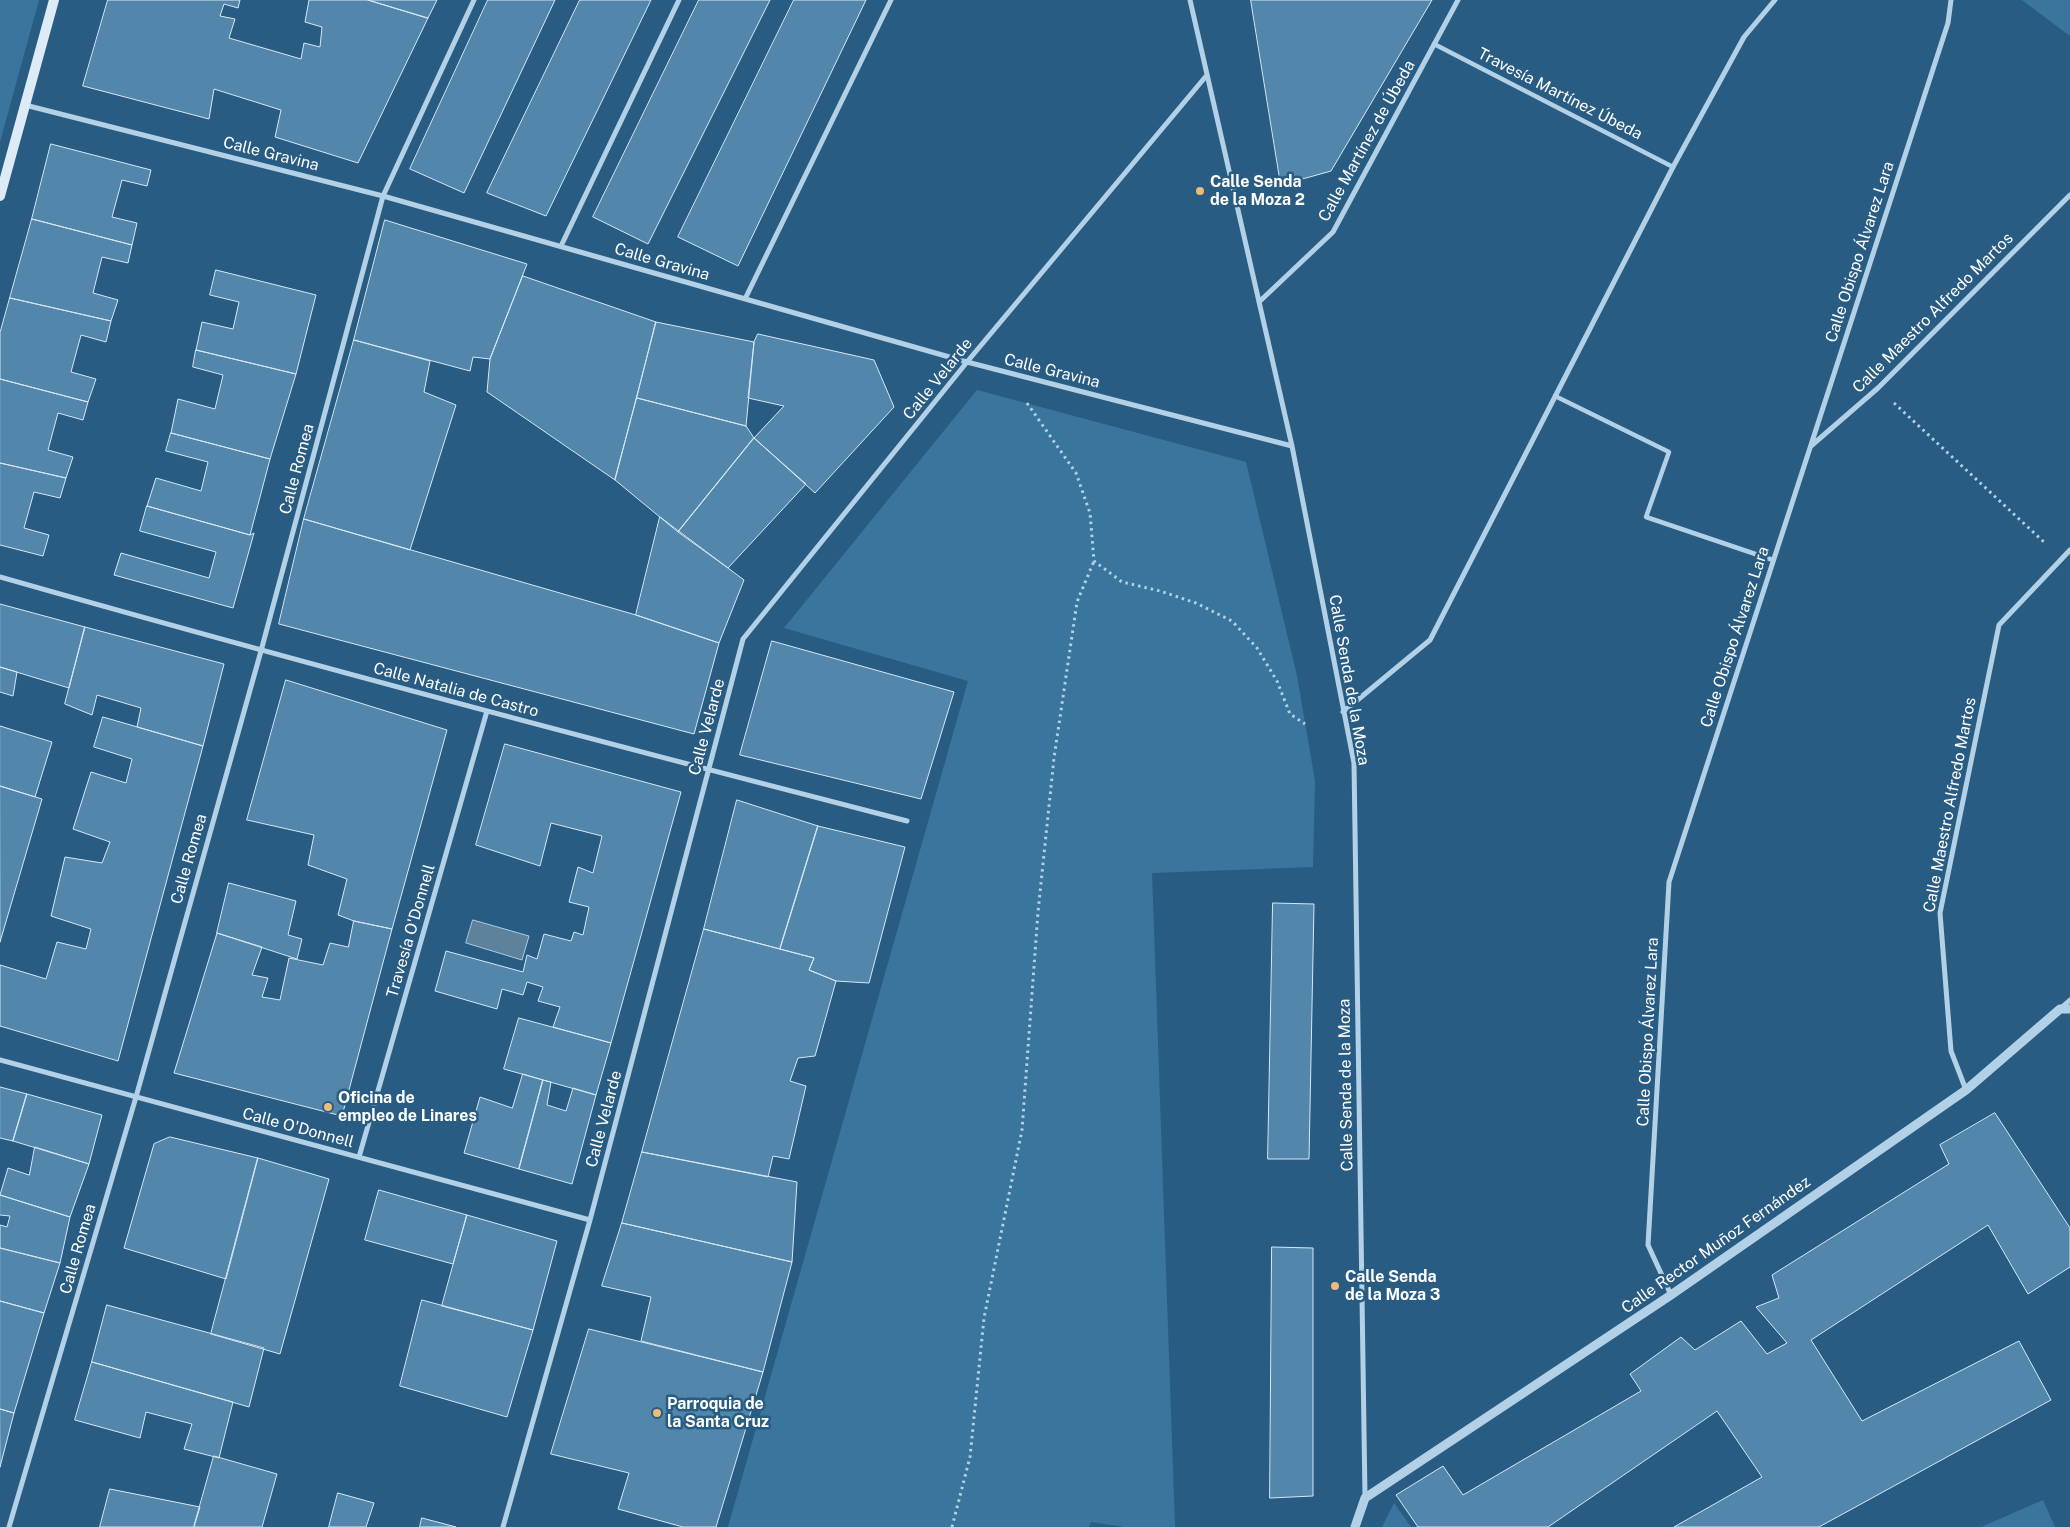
<!DOCTYPE html>
<html>
<head>
<meta charset="utf-8">
<style>
	body { margin:0 }
	canvas { display:block; background:#295c83 }
</style>
</head>
<body>
<canvas width="2070" height="1527"></canvas>
<script>
const context = document.querySelector('canvas').getContext('2d');
context.lineJoin = 'round';
function fill(path, color) {
  context.fillStyle = color;
  context.fill(path, 'evenodd');
}
function stroke(path, color, width, dash) {
  context.strokeStyle = color;
  context.lineWidth = width;
  context.lineCap = dash ? 'butt' : 'round';
  context.setLineDash(dash || []);
  context.stroke(path);
}
function write(font, color, halo, rows, align = 'center') {
  context.font = font + ' "Public Sans",sans-serif';
  context.lineWidth = 5;
  context.setLineDash([]);
  context.textBaseline = 'middle';
  context.strokeStyle = halo;
  context.fillStyle = color;
  for (const [text, x, y, turn = 0] of rows) {
    context.save();
    context.translate(x, y);
    context.rotate((+turn || 0) * Math.PI / 180);
    context.textAlign = isNaN(turn) ? turn : align;
    if (halo) context.strokeText(text, 0, 0);
    context.fillText(text, 0, 0);
    context.restore();
  }
}
fill(new Path2D(`
	M0,0H39L0,142Z
	M2022,0H2070V36Z
	M977,390L1246,462L1297,676L1315,781L1313,867L1152,873L1175,1527H1125L1091,1522L1089,1527H728L968,681L784,628Z
	M2043,1500L2055,1527H1981Z
	M1394,1503L1411,1527H1382Z`), '#3a759e');
const water = new Path2D(`
	M473,920L529,936L522,960L466,943Z`);
fill(water, '#5f829c');
stroke(water, '#a7cde6', 1);
const building = new Path2D(`
	M108,0H240L238,8L224,4L220,16L235,19L229,38L301,59L304,43L320,47L322,27L305,22L309,0H368L428,18L358,163L275,137L281,110L214,89L209,119L83,86Z
	M368,0H437L428,18Z
	M488,0H555L464,193L410,169Z
	M580,0H651L546,216L487,193Z
	M699,0H770L648,244L593,217Z
	M794,0H866L738,266L678,237Z
	M1251,0H1432L1331,171L1281,185Z
	M51,144L151,170L147,186L122,180L112,217L137,223L132,245L32,219Z
	M32,219L132,245L128,263L102,257L93,293L118,300L111,321L10,298Z
	M385,220L527,264L490,359L473,357L470,371L354,340Z
	M216,270L316,295L296,374L196,350L202,322L233,329L239,302L210,295Z
	M523,276L656,322L615,480L487,392L490,359Z
	M10,298L111,321L106,342L81,335L71,372L96,379L88,402L0,379V333Z
	M656,322L754,342L746,426L637,398Z
	M758,334L874,360L894,407L815,493L754,438L784,406L748,398L754,342Z
	M354,340L430,361L424,392L456,405L410,550L304,519Z
	M196,350L296,374L270,459L171,433L178,399L215,409L223,375L193,367Z
	M0,379L88,402L83,420L58,413L48,450L73,457L66,478L0,463Z
	M637,398L746,426L754,438L678,532L615,480Z
	M171,433L270,459L250,535L147,506L156,478L201,491L208,462L166,451Z
	M754,438L806,484L728,568L678,532Z
	M0,463L66,478L60,498L34,492L24,528L49,535L43,556L0,545Z
	M147,506L250,535L254,533L233,608L114,575L121,553L209,578L216,552L140,531Z
	M660,517L744,580L719,643L636,615Z
	M304,519L636,615L719,643L694,734L279,624Z
	M0,604L85,627L69,688L0,667Z
	M85,627L224,664L203,746L137,727L141,708L97,695L92,715L65,704Z
	M772,641L954,692L921,799L740,755Z
	M0,667L17,672L13,696L0,692Z
	M286,680L447,730L392,929L354,921L338,915L347,879L308,865L314,835L247,820Z
	M103,717L203,746L118,1061L0,1026V965L46,979L57,942L86,949L91,929L51,916L65,857L102,863L110,842L73,829L91,772L126,783L132,759L94,747Z
	M0,726L52,742L35,797L0,786Z
	M505,744L681,792L611,1043L553,1027L560,1007L538,1001L543,987L527,982L523,995L502,989L497,1009L435,991L446,951L523,972L527,955L537,959L544,934L571,941L574,932L583,935L589,907L569,902L578,867L593,873L602,836L551,823L540,866L476,845Z
	M0,786L42,799L0,942Z
	M737,800L818,826L780,949L704,929Z
	M818,826L905,847L869,983L836,981L809,970L814,958L780,949Z
	M229,883L296,901L288,935L302,939L297,959L217,933Z
	M1273,903L1314,904L1309,1159H1268Z
	M354,921L392,929L342,1116L174,1073L217,933L262,947L252,975L268,978L262,997L280,1000L289,958L323,965L330,943L348,947Z
	M704,929L814,958L809,970L836,981L815,1056L798,1058L790,1081L806,1086L789,1159L773,1156L768,1177L642,1152Z
	M519,1018L611,1043L596,1095L504,1069Z
	M523,1074L543,1080L519,1169L464,1153L480,1097L512,1108Z
	M543,1080L551,1082L547,1105L566,1111L573,1088L596,1095L572,1184L519,1169Z
	M0,1087L27,1094L13,1141L0,1138Z
	M27,1094L102,1115L89,1164L13,1141Z
	M1995,1113L2070,1228V1267L2028,1294L1988,1225L1811,1340L1862,1421L2019,1341L2051,1400L1819,1527H1674L1762,1477L1717,1411L1548,1527H1418L1396,1495L1443,1466L1463,1495L1641,1391L1630,1374L1681,1337L1695,1350L1741,1321L1767,1354L1787,1343L1756,1307L1779,1298L1772,1275L1949,1164L1940,1145Z
	M170,1137L258,1158L226,1279L124,1248L154,1144Z
	M35,1147L89,1164L70,1217L0,1195L8,1168L29,1175Z
	M642,1152L797,1182L792,1262L622,1223Z
	M258,1158L329,1179L280,1354L211,1334Z
	M379,1190L467,1215L453,1264L365,1240Z
	M0,1195L70,1217L60,1263L0,1248V1225L7,1227L10,1216L0,1215Z
	M467,1215L557,1241L533,1330L442,1306Z
	M622,1223L792,1262L763,1372L641,1341L651,1297L602,1286Z
	M1272,1247L1313,1248V1496L1270,1498Z
	M0,1248L60,1263L44,1313L0,1301Z
	M422,1300L533,1330L507,1417L400,1386Z
	M0,1301L44,1313L14,1413L0,1409Z
	M107,1305L264,1348L249,1407L92,1362Z
	M589,1329L763,1372L716,1527H683L618,1509L629,1473L551,1454Z
	M92,1362L233,1402L219,1458L184,1449L192,1424L146,1412L140,1438L75,1420Z
	M0,1409L14,1413L0,1467Z
	M214,1456L277,1474L262,1527H194Z
	M110,1489L200,1507L194,1527H100Z
	M338,1493L374,1503L366,1527H329Z
	M422,1518L456,1527H420Z`);
fill(building, '#5286ab');
stroke(building, '#d5e8f5', 1);
stroke(new Path2D(`
	M1027,403L1076,473L1090,513L1094,561L1122,582L1160,591L1196,603L1232,621L1257,648L1277,681L1290,714L1305,724
	M1894,403L2045,543
	M952,1527L970,1457L984,1318L1022,1130L1038,912L1054,758L1077,602L1094,561`), '#b2d1e6', 3, [2.5, 4]);
stroke(new Path2D(`
	M1434,44L1673,167
	M1555,396L1669,452L1646,517L1773,560`), '#b2d1e6', 4.5);
stroke(new Path2D(`
	M1190,0L1292,446L1354,763L1365,1497
	M25,105L383,196L967,362L1292,446
	M561,246L679,0
	M745,299L891,0
	M1259,302L1333,232L1458,0
	M1811,446L1878,388L2070,195
	M0,577C301,663 604,743 907,821
	M1343,712L1430,640L1673,167L1744,37L1775,0
	M2061,1008L2070,1000
	M0,1060L590,1220
	M1966,1090L1951,1051L1940,913L1999,625L2070,550
	M359,1157L487,711
	M1671,1295L1648,1245L1669,882L1948,23L1951,0
	M9,1527L136,1097L261,651L383,196L474,0
	M503,1527L590,1220L743,639L967,362L1207,75`), '#b2d1e6', 5);
stroke(new Path2D(`
	M1355,1527L1365,1498L1671,1295L1966,1090L2060,1009H2070`), '#b2d1e6', 9);
stroke(new Path2D(`
	M0,196L54,0`), '#dcebf6', 10);
for (const [x, y, r, color] of [
	[1200,191,5,"#edbc79"],
	[328,1107,5,"#edbc79"],
	[1335,1286,5,"#edbc79"],
	[657,1413,5,"#edbc79"]
]) {
  const dot = new Path2D();
  dot.arc(x, y, r, 0, 2 * Math.PI);
  context.fillStyle = color;
  context.fill(dot);
  stroke(dot, '#295c83', 2);
}
write('16px', '#fff', '#295c83', [
	["Travesía Martínez Úbeda",1560,94,27],
	["Calle Martínez de Úbeda",1367,141,-61],
	["Calle Gravina",271,154,14],
	["Calle Obispo Álvarez Lara",1860,252,-72],
	["Calle Gravina",662,262,16],
	["Calle Maestro Alfredo Martos",1933,313,-45],
	["Calle Gravina",1052,371,14],
	["Calle Velarde",938,379,-51],
	["Calle Romea",297,469,-75],
	["Calle Obispo Álvarez Lara",1735,637,-72],
	["Calle Senda de la Moza",1349,680,80],
	["Calle Natalia de Castro",456,690,15],
	["Calle Velarde",707,727,-75],
	["Calle Maestro Alfredo Martos",1950,805,-79],
	["Calle Romea",189,859,-74],
	["Travesía O'Donnell",411,931,-74],
	["Calle Obispo Álvarez Lara",1648,1032,-87],
	["Calle Senda de la Moza",1346,1085,-91],
	["Calle Velarde",604,1119,-75],
	["Calle O'Donnell",298,1128,15],
	["Calle Rector Muñoz Fernández",1716,1245,-35],
	["Calle Romea",78,1249,-74]
]);
write('bold 16px', '#fff', '#295c83', [
	["Calle Senda",1210,182],
	["de la Moza 2",1210,200],
	["Oficina de",338,1098],
	["empleo de Linares",338,1116],
	["Calle Senda",1345,1277],
	["de la Moza 3",1345,1295],
	["Parroquia de",667,1404],
	["la Santa Cruz",667,1422]
], 'left');
</script>
</body>
</html>
